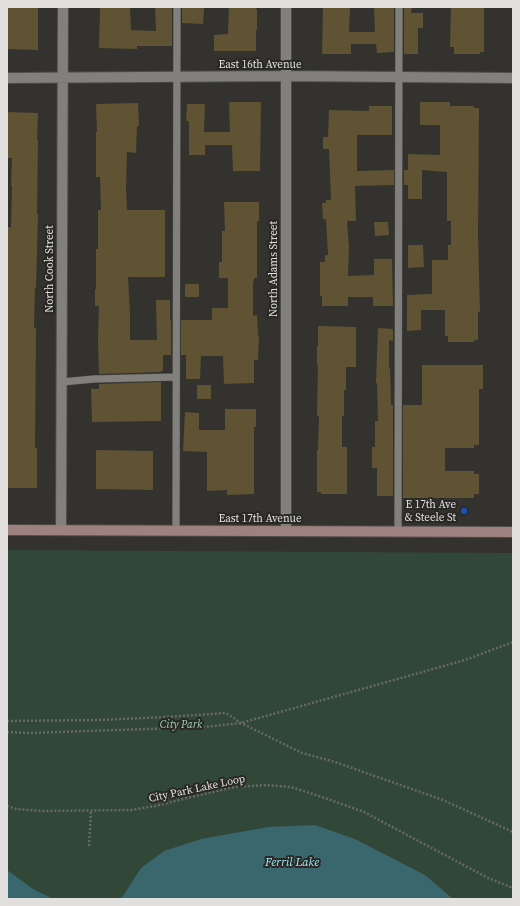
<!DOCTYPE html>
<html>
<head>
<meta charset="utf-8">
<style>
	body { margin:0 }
	#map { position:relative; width:520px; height:906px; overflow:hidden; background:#33322e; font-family:"Source Serif 4",serif }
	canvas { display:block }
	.frame { position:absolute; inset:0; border:8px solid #e1e0de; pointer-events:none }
</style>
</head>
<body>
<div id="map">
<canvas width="520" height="906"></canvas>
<div class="frame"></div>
</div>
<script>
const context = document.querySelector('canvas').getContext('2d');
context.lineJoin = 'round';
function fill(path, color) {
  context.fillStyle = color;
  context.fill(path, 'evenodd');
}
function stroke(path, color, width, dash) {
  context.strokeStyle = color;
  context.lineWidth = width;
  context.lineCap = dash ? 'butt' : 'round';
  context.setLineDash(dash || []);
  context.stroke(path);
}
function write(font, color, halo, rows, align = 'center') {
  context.font = font + ' "Source Serif 4",serif';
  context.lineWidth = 4;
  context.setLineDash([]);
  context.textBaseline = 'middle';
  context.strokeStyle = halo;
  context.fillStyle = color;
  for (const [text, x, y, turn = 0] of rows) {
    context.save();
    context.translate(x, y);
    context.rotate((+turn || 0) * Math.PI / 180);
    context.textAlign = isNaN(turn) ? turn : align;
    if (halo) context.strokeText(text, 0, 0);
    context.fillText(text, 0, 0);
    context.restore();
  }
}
fill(new Path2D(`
	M7,550L513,553V899H7Z`), '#314737');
fill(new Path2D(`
	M315,825L355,839L425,875L453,899H119L123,896L141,868L164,851L201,839L268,827Z
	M7,870L33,889L53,899H7Z`), '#3a666e');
fill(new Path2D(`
	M7,7H38V50L7,49Z
	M155,7H172V46H137V49L99,48L100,8H130L131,30L156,31Z
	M182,7L204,8L203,24L182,23Z
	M229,7H256V9H257V30H256V51H214V35L228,34Z
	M323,7L350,8L349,32H375L374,7H394V52L377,53L376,44H351V54H322Z
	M404,7H412L411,13H423V28H418V54H404Z
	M451,7H484V52H480V54H454V47H450Z
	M229,102H261L260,171H233L232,145H205V155H189V121H186L187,104H205L204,132H230Z
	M420,102H450V106H474V108H479L478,234L480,312H478V340H474V342H448V336H445V310H421V330L407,331V295L432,294V260H448V245H451V221H447V172L422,170V199H408V185H404V170H408V154L440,155V125H420Z
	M138,103L139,126H137L136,153L127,152L126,189L127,210H165V277H128L130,313V340H157L156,300H170V320H171V355H163V371H161V372L99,374L98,340L99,306H95V289H96V249H98V210H101L100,177H96V132H97L96,104Z
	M369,106H392V135H357V171L394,170V185L355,186L356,221H347L349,247L348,276L374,275V259H392L393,306H373V297H348V306H322V296H320V262H325V255H328L326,219H323L322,203H326V200H331L329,149H323V137H328L329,110L369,111Z
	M8,112L38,113L37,140H38L37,214H38L36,288H35L34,328H36L35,448H37V488H7V227H11L12,186H11L12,158H7Z
	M224,202H259V221H257V278H254V281H253V316L257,315L258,336H259L258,360H254V383L224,384L223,356H201L200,379H186V355H181V320H212V308H228V278H219V262H222V231H225Z
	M374,222H388L389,235L375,236Z
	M408,245H423L424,267L408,268Z
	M185,284H199V297H185Z
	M318,326L356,327V367H346V390H344V416H342V447H347V494H321V492H317V450H318L319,416H317L318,365H317V346H318Z
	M378,328L393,329V341L389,340V368H390L391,404V405H393V496H377V468H372V447H375V421H378L377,383H376Z
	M422,365H483V389H479V445H474V448H445V471H474V474H479V494H474V498H403V405H422Z
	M161,382V421L92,422L91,389H99V384Z
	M197,385H211V399H197Z
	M225,409H256V427H254V494L227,495V490L207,491V452L183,451L185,412L199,413V430H225Z
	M96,450L153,451V490L96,489Z`), '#605334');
const service = new Path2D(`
	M62,382L94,379L176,377
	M176,530L177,7
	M398,531L399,7`);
const minor = new Path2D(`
	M286,7V531
	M7,78L286,76L513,78
	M61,530L63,7`);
const secondary = new Path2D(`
	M7,530L513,532`);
stroke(service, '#4e4d4a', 8);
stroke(minor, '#4e4d4a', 12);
stroke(secondary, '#4e4d4a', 12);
stroke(new Path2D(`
	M7,721L99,720L166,717L226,713L241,723L302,753L335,762L443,800L513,832
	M7,732L30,733L205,727L241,723L362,689L465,660L513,642
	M7,806L16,809L42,811L131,810L155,806L187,798L235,787L266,785L291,787L325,798L364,812L488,878L513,888
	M89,846L91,811`), '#6a6966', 2.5, [2, 2]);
stroke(service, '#82807c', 7);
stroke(minor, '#82807c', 10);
stroke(secondary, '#9e817e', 10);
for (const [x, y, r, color] of [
	[464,511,4,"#1a4fb4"]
]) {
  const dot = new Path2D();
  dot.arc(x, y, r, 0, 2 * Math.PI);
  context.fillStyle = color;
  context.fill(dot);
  stroke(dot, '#292824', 1.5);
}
write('11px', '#e1e0de', '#292824', [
	["East 16th Avenue",260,65],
	["North Cook Street",50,269,-90],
	["North Adams Street",274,269,-90],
	["East 17th Avenue",260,519],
	["City Park Lake Loop",197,789,-12]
]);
write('11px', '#e1e0de', '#292824', [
	["E 17th Ave",456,505],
	["& Steele St",456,518]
], 'right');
write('italic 11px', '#9ed4ac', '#292824', [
	["City Park",181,725]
]);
write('italic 12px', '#9debfb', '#292824', [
	["Ferril Lake",292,863]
]);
</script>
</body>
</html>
